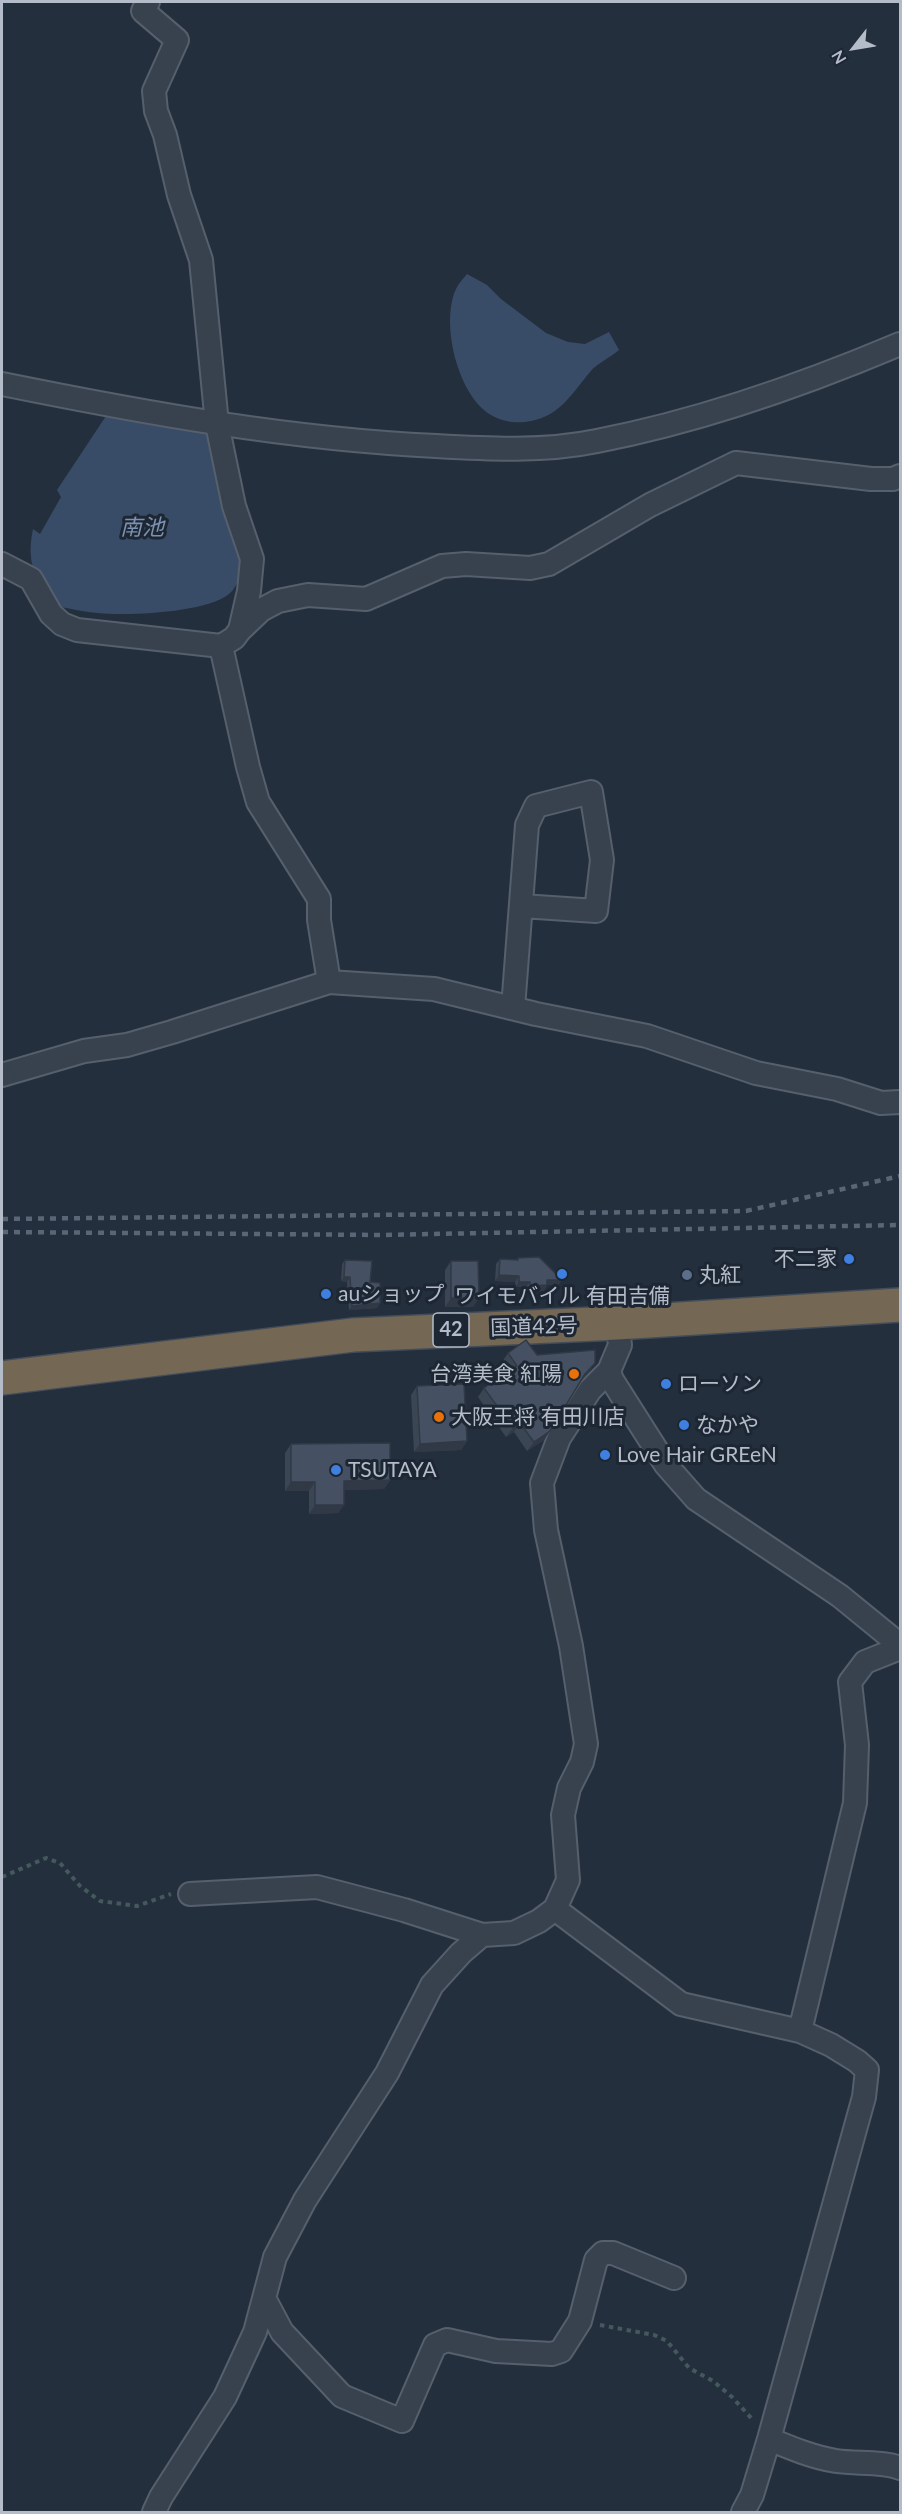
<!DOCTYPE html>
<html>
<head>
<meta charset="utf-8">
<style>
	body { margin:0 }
	#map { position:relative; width:902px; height:2514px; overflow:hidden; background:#242f3e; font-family:Lato,sans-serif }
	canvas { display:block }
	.frame { position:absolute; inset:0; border:3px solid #b4bcc9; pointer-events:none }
	.north { position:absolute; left:824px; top:18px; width:60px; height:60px; -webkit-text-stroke:4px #1d2633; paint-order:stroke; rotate:239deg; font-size:16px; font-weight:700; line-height:24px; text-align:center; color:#b4bcc9 }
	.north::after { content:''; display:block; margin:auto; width:21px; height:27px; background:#b4bcc9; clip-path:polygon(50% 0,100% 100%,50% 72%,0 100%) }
</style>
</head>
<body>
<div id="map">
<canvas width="902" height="2514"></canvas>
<div class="frame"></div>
<div class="north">N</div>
</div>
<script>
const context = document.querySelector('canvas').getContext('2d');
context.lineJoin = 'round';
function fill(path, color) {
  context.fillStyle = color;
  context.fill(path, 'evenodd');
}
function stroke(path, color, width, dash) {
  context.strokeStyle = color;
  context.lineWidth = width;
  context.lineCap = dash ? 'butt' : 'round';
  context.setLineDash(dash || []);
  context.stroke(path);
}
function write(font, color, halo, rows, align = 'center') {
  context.font = font + ' Lato,"Noto Sans JP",sans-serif';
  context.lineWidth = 6;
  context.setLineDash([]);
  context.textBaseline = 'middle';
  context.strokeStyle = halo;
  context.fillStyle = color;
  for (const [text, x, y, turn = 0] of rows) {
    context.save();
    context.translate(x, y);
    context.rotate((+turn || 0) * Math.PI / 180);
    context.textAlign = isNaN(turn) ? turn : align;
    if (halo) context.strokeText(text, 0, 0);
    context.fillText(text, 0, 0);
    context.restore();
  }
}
fill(new Path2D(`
	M467,274L487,285L501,299L546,333L568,342L585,344L609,332L619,350C610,358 597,363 590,372C573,392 560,416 531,421C518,424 503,422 491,415C458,396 440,323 456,289C458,284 463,279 467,274Z
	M108,413L210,433L243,560C240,572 239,586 229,594C205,613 128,616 98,613C83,612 67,608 52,605C35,577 26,563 33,529L40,534L61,497L57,490Z`), '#394c67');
const minor = new Path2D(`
	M2,384C145,413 289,439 436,446C489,449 544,452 597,441C701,421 803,385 900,344
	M2,564L31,579L51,614L62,624L77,630L221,646L234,638L240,630L249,591L252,559L234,506L217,424L201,260L179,195L165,135L156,111L154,91L177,40L143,11L148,2
	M240,630L261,610L278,601L308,595L366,599L442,566L466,564L530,568L549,564L650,505L736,463L871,479H893L900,476
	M221,646L248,767L258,802L319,899V920L329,982
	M513,1008L527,825L536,806L591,792L602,860L596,911L522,906
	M2,1075L84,1051L127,1045L172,1032L329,982L434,989L536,1014L647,1036L756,1073L837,1089L881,1103L900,1102
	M609,1371L612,1380L666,1465L696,1499L840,1596L900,1645
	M190,1894L317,1887L404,1910L482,1935
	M555,1909L681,2004L800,2031L831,2045L857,2061L867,2070L864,2097L769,2439L752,2495L743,2512
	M800,2031L855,1803L857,1745L850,1682L865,1662L900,1648
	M264,2298L282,2332L342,2396L402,2421L435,2345L447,2340L496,2351L552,2354L561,2351L580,2321L596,2260L603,2253H613L674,2278
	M769,2439C791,2448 812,2457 836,2461C856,2464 883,2461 900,2468
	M154,2512L161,2497L225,2397L255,2332L275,2257L305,2200L387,2073L432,1985L461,1953L482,1935L514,1933L539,1921L555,1909L568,1880L563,1815L569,1788L582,1762L586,1744L571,1646L546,1530L542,1483L559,1438L590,1390L609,1371L620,1345L617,1323`);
const highway = new Path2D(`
	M2,1378L353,1335L617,1323L900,1305`);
stroke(minor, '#565f6c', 26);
stroke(highway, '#434c59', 36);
stroke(new Path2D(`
	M2,1877L46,1858L60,1863L80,1886L100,1901L137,1906L171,1894
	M600,2325L654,2335L667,2341L689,2368L713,2381L732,2397L753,2420`), '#44595c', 4, [4.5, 4.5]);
stroke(minor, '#38414e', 22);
stroke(highway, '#746855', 33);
stroke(new Path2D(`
	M2,1219L746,1211L900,1176
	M2,1232L380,1235L900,1225`), '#5a6575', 4.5, [6, 6]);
fill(new Path2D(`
	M518,1258L562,1280L558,1285H547L544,1291H526V1287H516L515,1282L495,1281L496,1264L500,1259L517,1260Z
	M345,1260L370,1282L380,1303L377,1308L349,1310L347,1282L341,1281L342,1264Z
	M451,1261L479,1298L473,1307H445V1270Z
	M508,1353L537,1355L595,1363L589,1372L581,1380L544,1440L527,1451L514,1432L506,1437L478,1397L484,1388L509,1371L502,1362Z
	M417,1386L467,1441L461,1450L414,1452L411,1395Z
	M291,1444L390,1480L384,1489L344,1490V1505L338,1513L309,1514V1491H285V1453Z`), '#3b4654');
fill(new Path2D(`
	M499,1275L519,1276L515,1282L495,1281Z
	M344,1277H350L347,1282L341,1281Z
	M547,1280H562L558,1285H543Z
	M519,1282H530L526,1287H516Z
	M547,1285L544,1291H526L530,1286Z
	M451,1298H479L473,1307H445Z
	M380,1303L377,1308L349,1310L352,1306Z
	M595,1363L589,1372L579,1383L585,1374Z
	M520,1423L514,1432L506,1437L513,1428Z
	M550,1431L544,1440L527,1451L534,1442Z
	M467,1441L461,1450L414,1452L420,1444Z
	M390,1480L384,1489L338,1490L344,1481Z
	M291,1482H315L309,1491H285Z
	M315,1505H344L338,1513L309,1514Z`), '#303945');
const building = new Path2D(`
	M539,1257L562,1280H547V1285L530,1286V1282H519V1276L499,1275L500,1259L518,1260V1258Z
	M345,1260L372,1261L370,1282L380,1283V1303L352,1306L350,1277H344Z
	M451,1261H478L479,1298H451Z
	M526,1340L537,1355L595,1350V1363L585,1374L550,1431L534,1442L520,1423L513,1428L484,1388L517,1366L508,1353Z
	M464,1384L467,1441L420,1444L417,1386Z
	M390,1443V1480L344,1481V1505H315V1482H291V1444Z`);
fill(building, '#455162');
stroke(building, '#303945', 1.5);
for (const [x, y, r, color] of [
	[849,1259,6,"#3f7fe0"],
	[562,1274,6,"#3f7fe0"],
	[687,1275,6,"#5c6f8a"],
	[326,1294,6,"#3f7fe0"],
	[574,1374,6,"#e8710a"],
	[666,1384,6,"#3f7fe0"],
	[439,1417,6,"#e8710a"],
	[684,1425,6,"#3f7fe0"],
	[605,1455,6,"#3f7fe0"],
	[336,1470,6,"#3f7fe0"]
]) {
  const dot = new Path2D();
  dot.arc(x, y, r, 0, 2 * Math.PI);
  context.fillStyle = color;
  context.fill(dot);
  stroke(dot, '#1d2633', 2);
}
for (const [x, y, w] of [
	[451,1330,36]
]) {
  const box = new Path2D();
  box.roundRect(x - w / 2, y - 17, w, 34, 4.5);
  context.fillStyle = '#1d2633';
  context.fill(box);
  stroke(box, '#b4bcc9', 1.5);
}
write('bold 20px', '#b4bcc9', null, [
	["42",451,1330]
]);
write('21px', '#b4bcc9', '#1d2633', [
	["不二家",837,1259,"right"],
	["丸紅",699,1275],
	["auショップ",338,1294],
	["ワイモバイル 有田吉備",562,1296,"center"],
	["台湾美食 紅陽",562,1374,"right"],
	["ローソン",678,1384],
	["大阪王将 有田川店",451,1417],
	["なかや",696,1425],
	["Love Hair GREeN",617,1455],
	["TSUTAYA",348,1470]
], 'left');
write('21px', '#b4bcc9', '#1d2633', [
	["国道42号",534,1327,-2]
]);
write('italic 22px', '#7c92b1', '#1d2633', [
	["南池",142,528]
]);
</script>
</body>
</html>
